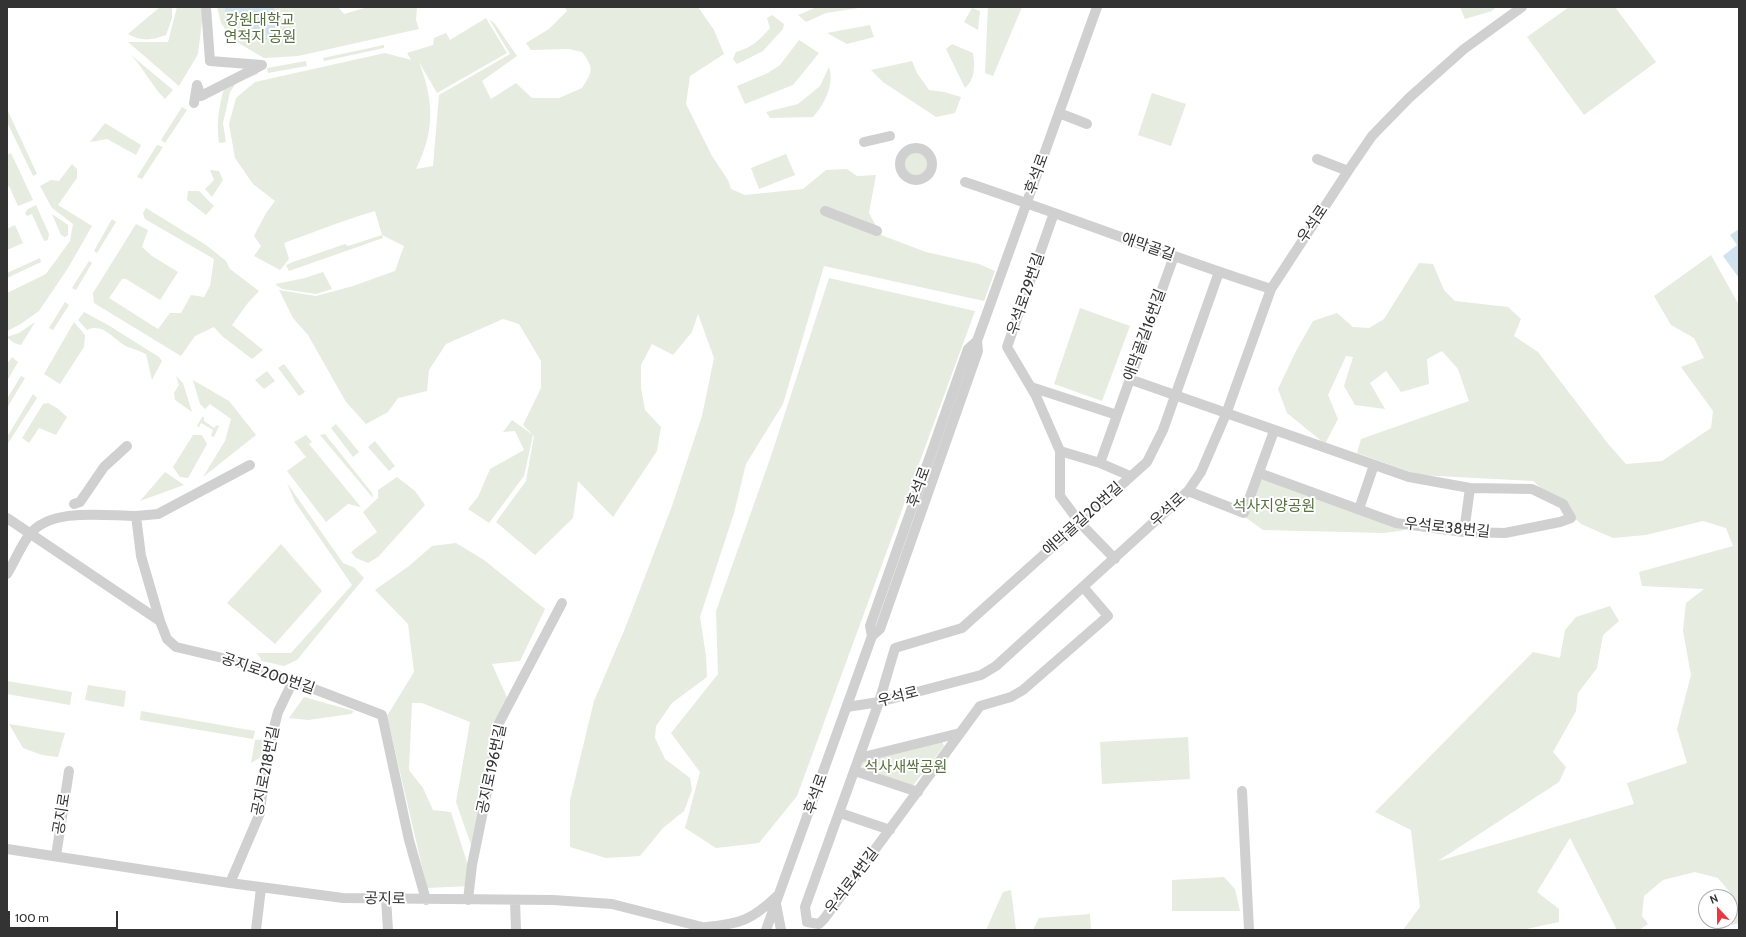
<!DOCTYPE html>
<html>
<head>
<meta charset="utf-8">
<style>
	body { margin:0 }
	#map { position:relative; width:1746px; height:937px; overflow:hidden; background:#fff; font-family:Cabin,sans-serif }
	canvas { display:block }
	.frame { position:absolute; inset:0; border:8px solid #333; pointer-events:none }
	.north { position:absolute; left:1698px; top:889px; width:40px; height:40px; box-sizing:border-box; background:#fff; border:1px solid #adadad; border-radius:50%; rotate:338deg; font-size:11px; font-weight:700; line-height:16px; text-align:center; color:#333 }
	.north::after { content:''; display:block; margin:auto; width:14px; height:18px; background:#e63946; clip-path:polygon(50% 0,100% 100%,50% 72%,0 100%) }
	.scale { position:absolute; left:8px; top:911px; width:110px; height:18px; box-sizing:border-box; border:2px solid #333; border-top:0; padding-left:5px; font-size:12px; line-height:14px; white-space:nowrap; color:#333; -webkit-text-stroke:3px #fff; paint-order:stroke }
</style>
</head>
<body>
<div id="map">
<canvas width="1746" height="937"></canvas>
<div class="frame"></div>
<div class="north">N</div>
<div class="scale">100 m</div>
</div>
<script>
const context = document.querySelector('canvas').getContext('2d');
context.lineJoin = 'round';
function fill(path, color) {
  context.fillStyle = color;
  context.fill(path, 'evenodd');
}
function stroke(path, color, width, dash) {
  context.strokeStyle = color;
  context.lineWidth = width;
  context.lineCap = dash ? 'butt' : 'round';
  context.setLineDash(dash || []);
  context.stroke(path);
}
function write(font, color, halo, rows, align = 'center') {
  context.font = font + ' Cabin,"Noto Sans KR",sans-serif';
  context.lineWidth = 4;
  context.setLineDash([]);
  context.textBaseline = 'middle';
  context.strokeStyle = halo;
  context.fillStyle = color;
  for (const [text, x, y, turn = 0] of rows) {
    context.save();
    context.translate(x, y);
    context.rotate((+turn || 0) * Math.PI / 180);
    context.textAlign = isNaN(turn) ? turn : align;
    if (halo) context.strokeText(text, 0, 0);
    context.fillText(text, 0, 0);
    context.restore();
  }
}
fill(new Path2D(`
	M160,7H172V18L166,35C152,40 142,42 128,34Z
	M177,7H201L203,13L198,54L179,86L128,42H168Z
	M217,7H338L344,14L368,7H417L416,20L419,29L298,56L264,58L240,44L228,33L221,23Z
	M565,7H698L714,30L724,54L690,76L686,104L712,156L728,180L731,189L745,195L803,189L826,170L847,169L857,176L876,175L869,213L881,235L926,252L979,264L995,271L984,301L824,266L783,404L746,464L734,513L700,617L706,656L707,677L672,703L656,726L655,738L665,759L690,778L692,790L684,811L663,828L640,856L606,858L570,847V800L594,701L626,626L672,506L702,416L714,358L698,314L692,332L673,355L652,344L641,365V388L645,410L661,427L657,451L613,517L578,481L573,518L535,555L496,522L526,481L534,436L523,425L541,388V361L519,324L503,319L446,344L429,370L427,391L398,398L388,412L366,424L346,402L308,335L293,318L279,290L316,296L353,286L395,271L404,246L382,235L383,238L289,271L286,265L293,262L345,244L348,246L382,235L375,211C344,220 314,232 284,243L289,259L280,270L254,256L261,246L254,236L266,213L275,201L253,184L235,158L229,124L236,98L255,82L385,53L411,60L407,53L433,45L434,38L446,33L450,40L486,18L507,53L437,93L419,62C434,101 435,131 416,169L433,166L439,95L510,54L489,19L495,24L517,56L482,81L491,99L516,83L532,98H559L582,88C593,71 594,68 582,52L569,49L531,50L526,43L549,29L567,11Z
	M817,7H865L826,13L806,22L798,15Z
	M988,7H1022L993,76L985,73Z
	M1460,7H1496L1492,11L1465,19Z
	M1569,7H1615L1656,62L1584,115L1527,37Z
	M972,8L980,11L978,30L964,22Z
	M772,15L784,24L783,29L763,51L737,64L733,59L736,52C751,48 760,40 770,28L767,18Z
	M870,25L874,37L847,44L827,33Z
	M799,40L819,53L793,85L745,104L737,86L768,73L780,65Z
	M952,44L973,53C975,67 975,79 965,88L946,49Z
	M384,45V48L324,61L323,58Z
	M131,55L173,90L165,99C151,85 144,69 131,55Z
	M306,61L307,66L268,73L267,68Z
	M912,61L917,73L929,90L944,92L961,97L955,113L936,117L883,82L871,70Z
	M829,67C835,84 824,105 813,117L770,118L766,112L798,104L820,86Z
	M256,69L258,74L236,83L230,92L223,123L226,142L219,143C216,123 219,105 225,86Z
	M1152,93L1186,104L1171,146L1138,135Z
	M182,107L187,110L165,143L161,140Z
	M7,109L37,174L33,176L7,122Z
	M105,123L141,145L136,155L107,139L90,142Z
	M157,145L163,147L142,179L137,177Z
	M904 164a13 13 0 1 1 26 0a13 13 0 1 1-26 0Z
	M11,153L33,200L18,206L9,186L7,187V155Z
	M786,154L795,175L759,189L751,168Z
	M72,164L77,169V178L58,205L92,226L68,268L39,311L19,325L7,331V293L46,274L70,241L73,224L52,208L40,186L51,180L59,181Z
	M210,170L219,171L223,180L212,197L205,189L214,180Z
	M188,191H199L214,206L206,215L187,200Z
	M36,205L49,234L48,240L44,241L32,214L27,216L25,213L28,209Z
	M146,208L206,245L226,261L230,269L259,291L247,304L232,325L263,350L252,359L222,336L214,327L195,336L181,356L94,303L93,293L136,224L148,230L142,247L152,256L178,272L160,300L126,279H122L109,298L158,329L170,313H181L191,295L204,297L210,286L214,259L145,219L143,213Z
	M52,214L68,225V235L65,237L61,235Z
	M112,219L116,222L97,253L94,251Z
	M15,225L23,243L7,250V229Z
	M1711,255L1739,305V923L1732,925L1729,921L1730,897H1728L1731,894L1718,878L1695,872L1663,880L1644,896L1642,916L1648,924L1639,930H1617L1570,838L1537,892L1559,909V922L1522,930H1403L1420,907L1411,830L1375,812L1533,652L1560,658L1565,630L1576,617L1610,606L1619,621L1603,635L1597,668L1578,693L1576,711L1553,752L1566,767L1559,782L1438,861L1634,804L1627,783L1687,763L1677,729L1691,675L1683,631L1686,603L1704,589L1642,586L1639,572L1733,546L1726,528L1703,521L1646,535L1613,538L1581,524L1533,481L1419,475L1357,453L1361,439L1469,401L1458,369L1442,351L1427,359L1429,384L1401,392L1386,371L1370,383L1385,409L1355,405L1344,386L1353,357L1346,356L1328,395L1338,419L1325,444L1287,413L1278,389L1296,351L1313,321L1337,313L1353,327L1369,328L1384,319L1419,263L1433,264L1444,290L1455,301L1508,307L1521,319L1514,336L1538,352L1609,445L1626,464L1662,461L1711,428L1713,411L1681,367L1704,358L1694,338L1671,325L1654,296Z
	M40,258L41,262L7,278V273Z
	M89,261L92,263L76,290L72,288Z
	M323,272L332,289L316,294L282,289L275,284L305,278Z
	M829,278L975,311L797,796L759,843L716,848L685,828L700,772L671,733L718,674L716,611L770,459Z
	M65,302L69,305L53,330L49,328Z
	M1080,308L1130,326L1102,401L1054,384Z
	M84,312L108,325L159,357L162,361L152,380L146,354C140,351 134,349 128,347C114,341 104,322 87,330L78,320Z
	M35,322L21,345L14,343L7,337L19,333Z
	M74,322L85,335L84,347L60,384L44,374Z
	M12,357L18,362L7,381V364Z
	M284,364L305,392L299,396L278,368Z
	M267,371L275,381L264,389L255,380Z
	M21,376L25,378L7,408V399Z
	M176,376L183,383L192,412L175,400L174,393L179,385Z
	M193,380L229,401L256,435L203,477L225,441L231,419L210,404L205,409L200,404Z
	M33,394L37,398L7,445V437Z
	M48,403L57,408L67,417L56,435L39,428L29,443L22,438L43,404Z
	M202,417H204V421L214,428L217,425L219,426L214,437L211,436L213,430L201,423L199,427L197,426Z
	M512,420L533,435L524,476L489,523L468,509L478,497L490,469L524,450L515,431L503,432Z
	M336,424L359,452L353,457L331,428Z
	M325,434L372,493L373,498L320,435Z
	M193,435H202L207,444L188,478L180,477L173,467Z
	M306,435L312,442L309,444L361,507L348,504L326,522L287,471L306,457L294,442Z
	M375,441L395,466L389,471L368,447Z
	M165,472L184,485L140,501Z
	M397,477L415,491L425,505L378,557L368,563L356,558L351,552L377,532L363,512L378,498V490Z
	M1264,479L1406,530L1384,533L1263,530L1245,517L1259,481Z
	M287,483L343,563L355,568L364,578L297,660L284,666L262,661L257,653H291L352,585L295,502Z
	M456,543L484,560L545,609L520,661L492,664L510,704L502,726L476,859L456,802L470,722L422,703H412L409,770L423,788L433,810L451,812L471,875L470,886L427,888L387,716L414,672L408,624L375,590L409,566L432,546Z
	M281,544L322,591L275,644L227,603Z
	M7,681L72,692L70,705L7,694Z
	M88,685L126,691L124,707L85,700Z
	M304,697L354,711L351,714L308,720L289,718Z
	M141,711L255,731L253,739L140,720Z
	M9,724L65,733L58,757L42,755L23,748Z
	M1188,737L1190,779L1102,784L1100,742Z
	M268,739L261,757L251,763L255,740Z
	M942,741L944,746L912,787L861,770L862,762Z
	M1224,877L1235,889L1240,911H1172V880Z
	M1011,890L1016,930H986L1003,892Z
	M1090,914L1091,930H1033L1039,918Z`), '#e6ecdf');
fill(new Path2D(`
	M225,7H274L276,41L254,37L251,27L226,21Z
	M1739,229V278L1723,256L1737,245L1730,235Z`), '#cfe2ee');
stroke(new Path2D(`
	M194,103L197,85L201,96L262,65L210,61L206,7
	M1059,113L1087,124
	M864,142L890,136
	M900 164a16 16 0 1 1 32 0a16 16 0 1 1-32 0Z
	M1317,159L1348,171
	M965,182C1067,216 1168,256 1271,289
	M825,211L877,231
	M1054,213L1007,347L1036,396L1060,451V496L1080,523L1115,559
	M1129,379L1409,477L1470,488L1532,489L1563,504L1571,518L1560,522L1505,533L1464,532L1396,523L1259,473
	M1031,387L1117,415
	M1060,451L1100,463L1130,476
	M1100,463L1174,256
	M1188,491L1244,513L1274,431
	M74,504L80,502L104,467L127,446
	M1359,509L1374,465
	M136,516L158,514L250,465
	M7,518L160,621L167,639L176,647L231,660L293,681L382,715L409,840L426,900
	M1464,532L1470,488
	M7,574C15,561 21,545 30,534C52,507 105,516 136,516L141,556L160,621
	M1084,588L1108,616L1023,690L1011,697L980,706L824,919L819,924L807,922L805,907L879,702L895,648L962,628L1147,462L1163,430L1219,272
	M872,636L870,626L968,349L977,341
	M847,707L879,702L981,675L996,666L1188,491L1201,472L1226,414L1271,289L1348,171L1372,136L1409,98L1464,49L1522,7
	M859,758L960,733
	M855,771L918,792
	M1242,791L1249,930
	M840,813L890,830
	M7,849L230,883L343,898L553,900L612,904L714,930
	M56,856L69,771
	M230,883L260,813L266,758L278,712L293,681
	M386,899L388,930
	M468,900L472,865L489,782L498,725L562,603
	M515,900L516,930
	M776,904L781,930
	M706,927C740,924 752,920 777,896
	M256,930L261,888
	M766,930L872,636L880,629L978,351L977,341L1097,7`), '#d0d0d0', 10);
write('15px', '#56703f', '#fff', [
	["강원대학교",260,21],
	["연적지 공원",260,38],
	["석사지양공원",1274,507],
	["석사새싹공원",906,768]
]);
write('15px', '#333', '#fff', [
	["후석로",1037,174,-70],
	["우석로",1313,224,-56],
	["애막골길",1148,247,19],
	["우석로29번길",1026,294,-71],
	["애막골길16번길",1145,335,-70],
	["후석로",919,487,-70],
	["우석로",1168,510,-43],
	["애막골길20번길",1083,519,-42],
	["우석로38번길",1447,528,6],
	["공지로200번길",268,674,19],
	["우석로",898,697,-14],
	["공지로196번길",492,769,-78],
	["공지로218번길",266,771,-79],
	["후석로",816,794,-70],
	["공지로",62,814,-81],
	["우석로4번길",852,881,-53],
	["공지로",385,899,1]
]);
</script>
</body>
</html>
